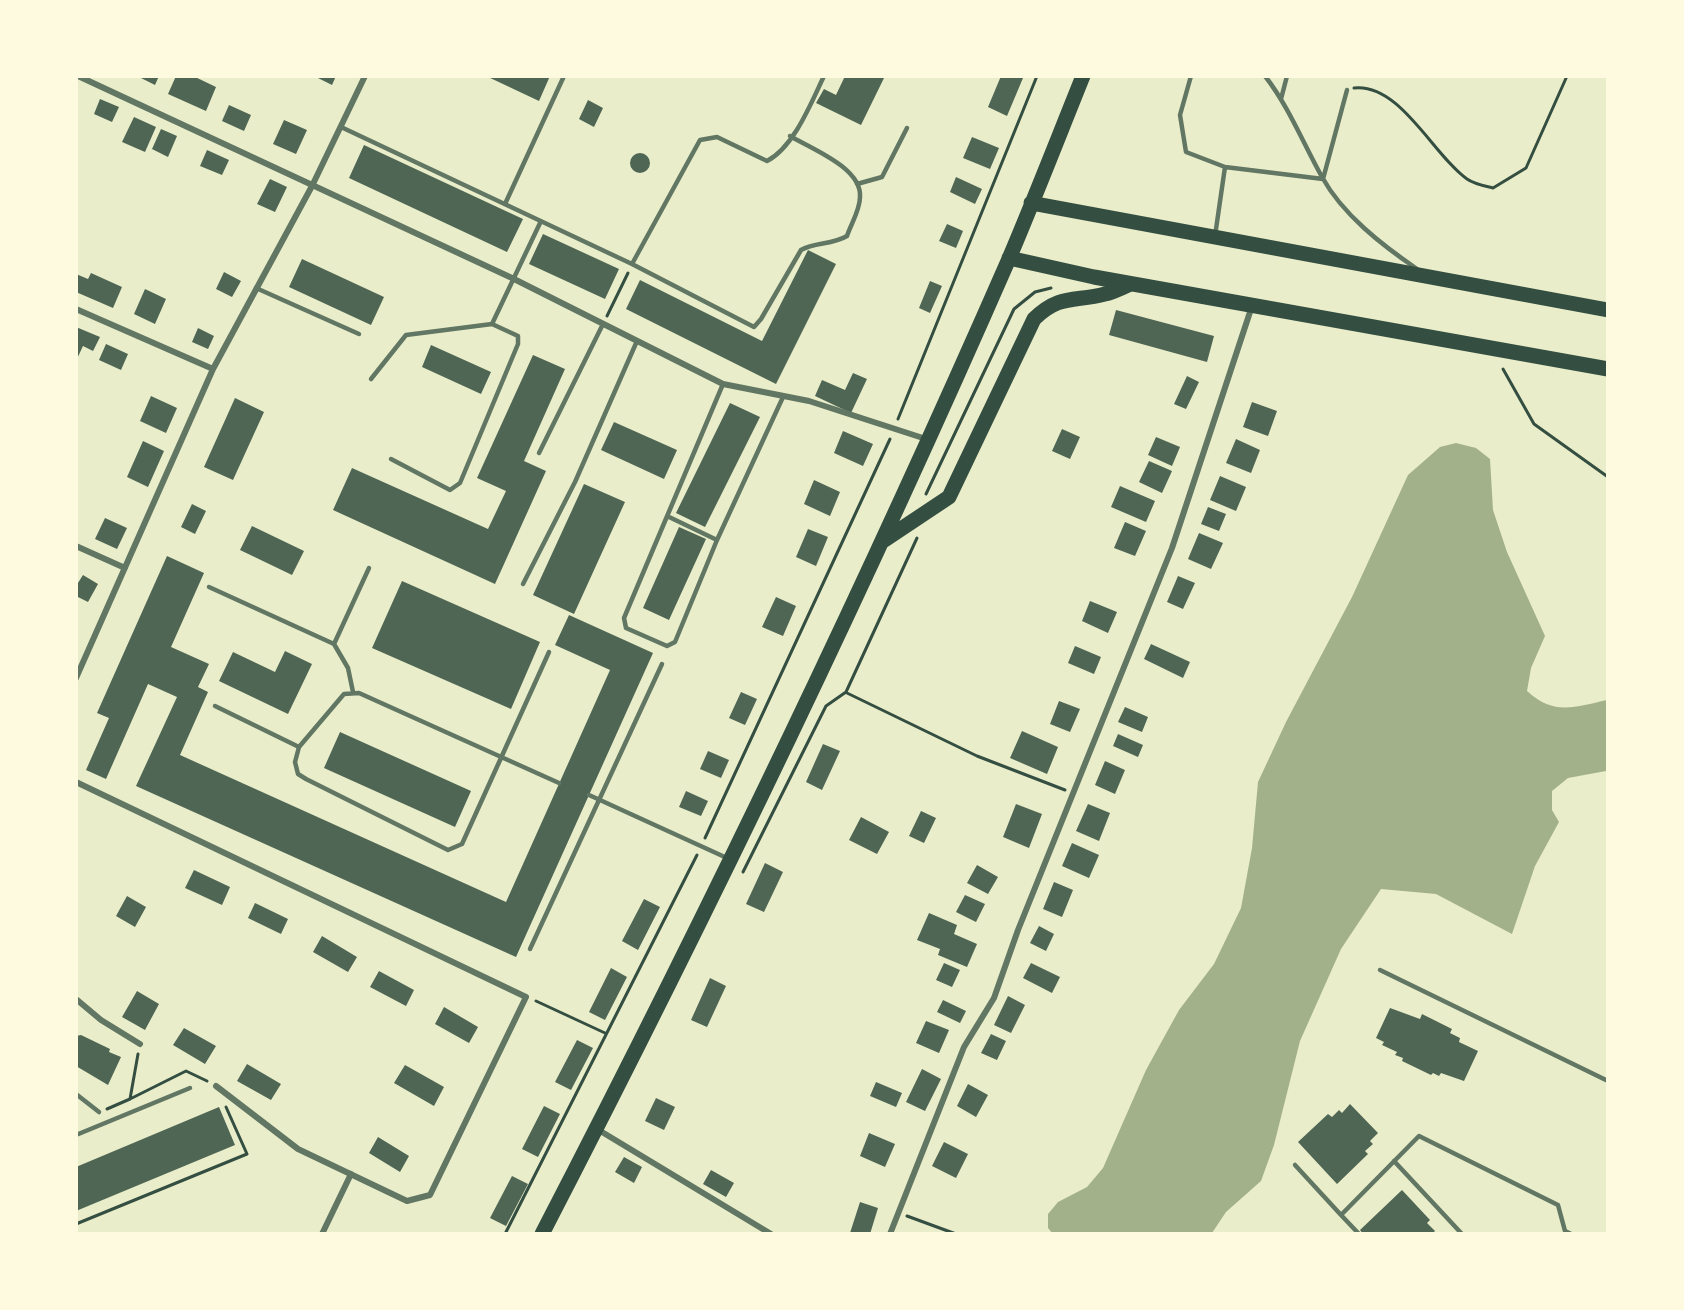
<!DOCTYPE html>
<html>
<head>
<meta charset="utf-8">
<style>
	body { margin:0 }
	#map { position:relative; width:1684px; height:1310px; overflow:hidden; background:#e9edc9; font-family:Merriweather,serif }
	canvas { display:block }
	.frame { position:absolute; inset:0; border:78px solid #fefae0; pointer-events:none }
</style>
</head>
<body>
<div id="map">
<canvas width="1684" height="1310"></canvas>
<div class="frame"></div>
</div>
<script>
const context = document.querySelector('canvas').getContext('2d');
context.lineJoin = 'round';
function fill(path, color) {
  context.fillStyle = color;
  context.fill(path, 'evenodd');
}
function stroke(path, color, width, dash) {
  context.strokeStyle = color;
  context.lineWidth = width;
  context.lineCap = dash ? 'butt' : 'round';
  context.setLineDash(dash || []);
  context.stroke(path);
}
fill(new Path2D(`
	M1456,443L1476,448L1490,459L1493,510L1507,552L1545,636L1531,668L1527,691C1554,716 1575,707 1607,700L1606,771L1568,778L1552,791V810L1559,822L1535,866L1512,934L1436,894L1381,889L1341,949L1300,1041L1274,1145L1261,1181L1226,1212L1212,1233H1052L1048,1228V1214L1058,1202L1087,1187L1103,1168L1146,1070L1179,1010L1214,964L1241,908L1252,848L1258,782L1286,722L1352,597L1408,475L1440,447Z`), '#a3b18a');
fill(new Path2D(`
	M137,76H159L155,85Z
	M176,76H193L216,87L206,111L168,94Z
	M314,76H336L332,85Z
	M486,76H550L539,101Z
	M845,76H885L861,125L816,103L824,89L836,95Z
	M1001,76L1023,78L1007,116L988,107Z
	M100,99L119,107L112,122L94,114Z
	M588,100L603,108L594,127L579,119Z
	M229,105L251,115L244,131L222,121Z
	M134,117L156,127L145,152L122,142Z
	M284,120L307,130L296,154L273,144Z
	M161,129L177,136L168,157L152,149Z
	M972,137L999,148L990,169L963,158Z
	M364,145L523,219L507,252L349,178Z
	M207,150L229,160L222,175L200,166Z
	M630 163a10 10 0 1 1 20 0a10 10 0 1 1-20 0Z
	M956,177L982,189L975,204L950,192Z
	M270,179L287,187L275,212L257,204Z
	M947,224L963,231L956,248L939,241Z
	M543,234L619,269L605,299L529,264Z
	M808,250L836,264L776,384L626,309L640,280L762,341Z
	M302,259L384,297L371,325L289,287Z
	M224,272L241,281L232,297L216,289Z
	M91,273L122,287L113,308L76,292V274L88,279Z
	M930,281L942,286L930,313L919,308Z
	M145,289L166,299L155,324L134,314Z
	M1116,310L1214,336L1207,362L1109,335Z
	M76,327L100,337L93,351L83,346L76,361Z
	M198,328L214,336L208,349L192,342Z
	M106,344L128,354L121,370L99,360Z
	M431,345L491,372L481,394L422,367Z
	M533,355L565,369L524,461L546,471L495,584L333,510L352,468L488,529L506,491L477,478Z
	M853,373L867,379L851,413L815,396L822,380L845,390Z
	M1187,376L1199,382L1186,409L1174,404Z
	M151,396L177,408L166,433L140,421Z
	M235,398L264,412L233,480L204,467Z
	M1252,402L1277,411L1268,436L1243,427Z
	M730,403L760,417L705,527L676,513Z
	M614,422L677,450L664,479L601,450Z
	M1062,429L1080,437L1070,459L1052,451Z
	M843,431L873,444L863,466L834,453Z
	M1156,437L1180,447L1172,466L1148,455Z
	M1236,439L1260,450L1251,473L1226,463Z
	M143,441L164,451L148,487L127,477Z
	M1149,461L1172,471L1162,493L1139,482Z
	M1220,476L1246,487L1236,511L1210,500Z
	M814,480L840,492L830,516L804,504Z
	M584,484L625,502L574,614L533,595Z
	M1120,486L1155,501L1146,522L1111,507Z
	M192,504L206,511L195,534L181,527Z
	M1208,507L1226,514L1219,531L1201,524Z
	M105,518L127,528L117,549L95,539Z
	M1125,522L1146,531L1135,556L1114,548Z
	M252,526L304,551L292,575L240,550Z
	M679,527L706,539L669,620L643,608Z
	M808,529L828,537L816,566L796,557Z
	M1199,533L1223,543L1211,569L1188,559Z
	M167,556L204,573L171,647L209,664L198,687L208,692L180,755L506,902L610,670L555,645L569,615L653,653L516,957L136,786L177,697L148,684L106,779L86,770L109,718L97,713Z
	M83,575L98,584L88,602L76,596V586Z
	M1178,576L1195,583L1183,609L1167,602Z
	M402,581L540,642L511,709L372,648Z
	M776,597L796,606L783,636L762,627Z
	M1090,601L1117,612L1108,633L1082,621Z
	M1151,644L1190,662L1183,678L1144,659Z
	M1075,646L1101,657L1094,674L1068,663Z
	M285,651L312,664L288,714L219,681L233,652L275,672Z
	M741,692L757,699L745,725L729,718Z
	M1059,701L1080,709L1070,732L1050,724Z
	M1125,707L1148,717L1142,732L1118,722Z
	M1022,731L1058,747L1047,774L1010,758Z
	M340,732L471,791L455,827L324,768Z
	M1118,734L1143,745L1138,757L1113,746Z
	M823,744L840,751L822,790L806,782Z
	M708,751L729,760L721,778L700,769Z
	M1105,761L1125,770L1115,794L1095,785Z
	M686,791L708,801L701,816L679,807Z
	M1016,804L1042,814L1029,848L1003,837Z
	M1088,804L1110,813L1099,841L1076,831Z
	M921,811L936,818L924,843L909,836Z
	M861,817L889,832L877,854L849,840Z
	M1072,843L1099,855L1089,878L1062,866Z
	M765,863L783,872L764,912L746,904Z
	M977,865L998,877L988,894L967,883Z
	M194,870L230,887L222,905L185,888Z
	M1054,882L1073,890L1062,917L1043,909Z
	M965,895L985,904L976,922L956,912Z
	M127,896L146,907L135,927L116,916Z
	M644,899L660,907L638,950L622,941Z
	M255,903L288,919L281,934L248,918Z
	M929,913L957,925L954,934L977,944L967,967L938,955L940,949L917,940Z
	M1039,926L1054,934L1046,951L1030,943Z
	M322,936L357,957L348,972L313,952Z
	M944,963L960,970L952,987L936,980Z
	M1031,963L1060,977L1052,993L1023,978Z
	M611,968L627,977L605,1020L589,1012Z
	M379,971L414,990L406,1006L370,987Z
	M710,978L726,986L707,1027L691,1020Z
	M137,991L159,1004L145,1030L122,1017Z
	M1008,996L1025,1005L1011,1033L994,1025Z
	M943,1000L966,1011L960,1023L937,1012Z
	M444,1007L478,1027L469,1043L435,1024Z
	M1390,1008L1420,1019L1422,1014L1452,1029L1450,1033L1460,1038L1459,1042L1478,1051L1464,1081L1441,1073L1439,1076L1433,1073L1431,1075L1402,1061L1403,1058L1395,1055L1397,1052L1382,1045L1384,1042L1376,1038Z
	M926,1021L949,1030L939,1053L916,1043Z
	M184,1028L216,1046L205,1064L173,1045Z
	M991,1034L1006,1041L997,1060L981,1053Z
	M81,1035L110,1049L109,1052L121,1057L108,1085L76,1066V1036Z
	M577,1040L593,1048L571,1090L555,1082Z
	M247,1064L281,1084L271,1100L237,1081Z
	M405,1065L444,1087L434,1106L394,1083Z
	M922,1069L941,1079L925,1111L906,1102Z
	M876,1082L902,1093L896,1107L870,1096Z
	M968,1084L988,1095L976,1117L957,1106Z
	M656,1098L675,1107L664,1130L645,1121Z
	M1350,1104L1378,1133L1370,1141L1373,1144L1365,1151L1368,1154L1337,1184L1298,1142L1328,1114L1332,1117L1339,1110L1342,1113Z
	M544,1106L560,1114L538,1157L522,1149Z
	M219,1107L235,1145L76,1211V1167Z
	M869,1133L895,1144L885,1167L860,1156Z
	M378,1137L409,1156L400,1172L369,1153Z
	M944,1142L968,1154L956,1178L932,1166Z
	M624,1157L642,1167L634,1183L615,1172Z
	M711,1170L734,1183L726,1197L703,1184Z
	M512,1176L528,1184L506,1226L490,1218Z
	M1402,1190L1430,1220L1427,1223L1435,1231L1432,1234H1363L1360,1230Z
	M860,1202L878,1208L870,1234L850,1233Z`), '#4f6655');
stroke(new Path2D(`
	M1354,88C1400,83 1433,155 1467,179C1474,184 1485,186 1493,188L1526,168L1567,76
	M607,316L628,273
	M1503,369L1534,424L1608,477
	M898,419L1037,76
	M926,494L1014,309L1035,292L1051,288
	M847,693L977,756L1065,790
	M705,838L890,439
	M743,872L826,706L846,692L917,538
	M536,1001L605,1033
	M138,1054L130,1099L186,1071L207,1081
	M107,1109L130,1099
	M907,1216L956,1234
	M76,1224L247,1154L226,1107
	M505,1234L697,855`), '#344e41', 3);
stroke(new Path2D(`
	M1191,76L1180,115L1186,152L1225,167L1323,179L1347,90
	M1265,76C1289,107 1303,143 1322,177C1343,215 1382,245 1417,269
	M1281,99L1287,76
	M341,127L632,264L754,327L761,319L801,250C815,242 832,245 847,236C851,224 860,210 860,197C862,168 812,149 790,136
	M857,184L882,177L907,128
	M505,204L564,76
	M1215,236L1225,167
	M632,264L700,140L717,137L767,161C794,147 811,103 824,76
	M256,288L359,334
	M371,379L406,335L492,324L541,221
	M723,384L624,618L626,628L667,646L675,642L717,540L783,397
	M539,453L603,324
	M391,459L450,490L460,483L518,344V336L492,324
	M667,516L717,540
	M523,584L575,482L637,341
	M209,587L334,644L348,668L353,692
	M334,644L369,568
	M215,706L299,747L344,694L359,693L559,783
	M299,747L295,762L298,774L306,779L448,850L462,844L549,652
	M589,795L727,858
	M530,949L662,664
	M1380,970L1608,1081
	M76,1094L99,1112
	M76,1135L190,1088
	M1394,1161L1462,1234
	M1295,1165L1341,1215L1419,1136L1558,1205L1565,1231L1571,1234
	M1341,1215L1359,1234`), '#617663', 4.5);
stroke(new Path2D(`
	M78,76L512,278L723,384L809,401L926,439
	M76,309L213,369
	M76,546L125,568
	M76,678L213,369L312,186L365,76
	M76,782L526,997L430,1195L407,1201L298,1149L216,1086
	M76,999L101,1020L140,1044
	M597,1129L771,1234
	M322,1234L351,1174
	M890,1234L964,1047L994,998L1018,930L1172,548L1252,306`), '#617663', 6);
stroke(new Path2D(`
	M1031,203L1608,310
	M1009,258L1094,277L1608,369
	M883,541L949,497L1034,319C1060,294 1074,302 1105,294C1114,292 1123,287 1131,284
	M542,1234C707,915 864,590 1008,261C1034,200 1058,138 1083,76`), '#344e41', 15);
</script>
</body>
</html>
